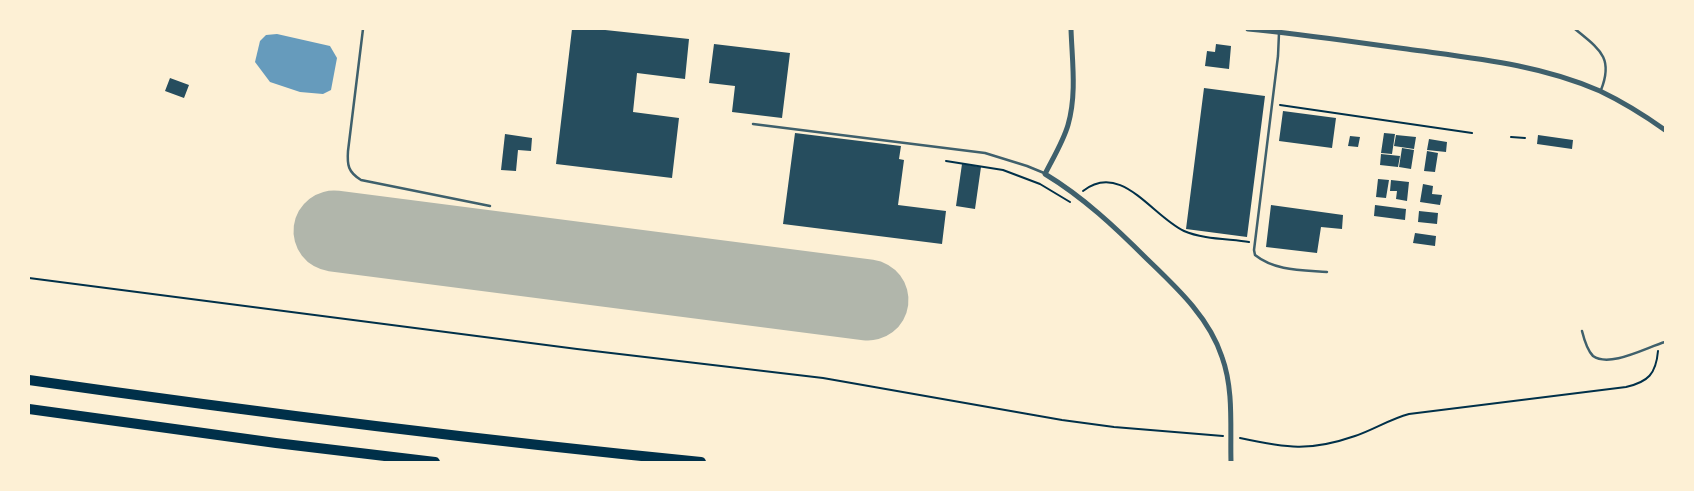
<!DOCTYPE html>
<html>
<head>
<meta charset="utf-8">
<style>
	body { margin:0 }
	#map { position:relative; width:1694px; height:491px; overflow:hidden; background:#fdf0d5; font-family:Figtree,sans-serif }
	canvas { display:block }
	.frame { position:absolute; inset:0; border:30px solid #fdf0d5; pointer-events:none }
</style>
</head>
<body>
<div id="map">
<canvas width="1694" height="491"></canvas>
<div class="frame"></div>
</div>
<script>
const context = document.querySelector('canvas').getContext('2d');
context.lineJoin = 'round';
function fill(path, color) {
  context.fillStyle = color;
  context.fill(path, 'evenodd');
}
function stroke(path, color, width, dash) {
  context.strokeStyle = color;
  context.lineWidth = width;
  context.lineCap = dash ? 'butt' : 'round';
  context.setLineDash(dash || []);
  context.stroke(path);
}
fill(new Path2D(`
	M277,34L330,46L337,58L331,90L323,94L300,92L270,82L255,62L260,41L266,35Z`), '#669bbc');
stroke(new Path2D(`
	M334,231L868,300`), '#b1b6ab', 81);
fill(new Path2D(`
	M572,29H596L689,39L685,79L637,73L633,112L679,118L672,178L556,164Z
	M714,44L790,53L782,118L732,112L735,86L709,83Z
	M1216,44L1231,46L1229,69L1205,66L1207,51L1215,52Z
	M170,78L189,85L184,98L165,91Z
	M1204,88L1265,96L1247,237L1186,229Z
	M1283,111L1336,118L1332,148L1279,141Z
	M795,133L901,146L899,159L904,160L898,205L946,211L942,244L783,224Z
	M1384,133L1395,134L1392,154L1381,153Z
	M505,134L532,138L531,151L518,150L516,171L501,170Z
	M1396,135L1416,137L1414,149L1394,146Z
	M1538,135L1573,140L1572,149L1537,144Z
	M1350,136L1360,137L1358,147L1348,146Z
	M1429,139L1447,142L1446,152L1427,150Z
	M1402,148L1414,150L1411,169L1399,167Z
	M1427,151L1438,153L1435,172L1424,171Z
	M1381,154L1400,156L1398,167L1380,165Z
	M962,164L981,167L975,209L956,206Z
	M1378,179L1389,180L1386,198L1376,197Z
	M1391,180L1409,182L1407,201L1396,199L1397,191H1390Z
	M1423,184L1433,186L1432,194L1442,195L1440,205L1420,202Z
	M1271,205L1343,215L1342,229L1321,227L1317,253L1266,247Z
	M1375,205L1406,209L1405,220L1374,216Z
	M1419,211L1438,213L1437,224L1418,222Z
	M1415,233L1436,236L1435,246L1413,243Z`), '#264d5e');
stroke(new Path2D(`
	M1280,105L1472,133
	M1511,137L1525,138
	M946,161L1003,170L1040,184L1070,202
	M1083,191C1121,161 1152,216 1184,231C1202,239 1229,239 1249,242
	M29,278L577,349L823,378L1062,420L1114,427L1223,436
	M1240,438C1287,448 1309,452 1355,436C1373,430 1390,419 1409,414L1626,387C1648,382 1656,374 1658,351`), '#003049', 2);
stroke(new Path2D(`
	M363,29L348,151C347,165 348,172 361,180L490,206
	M1575,29C1599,49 1614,57 1601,90
	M1279,33L1278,56L1254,250L1255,255C1275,271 1302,270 1327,272
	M753,124L985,153L1027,166L1044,173
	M1582,331C1584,339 1587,350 1593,356C1610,368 1647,347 1665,342`), '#3f606c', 2.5);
stroke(new Path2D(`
	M1071,29C1072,60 1077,94 1068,125C1063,142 1053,158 1045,174C1083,197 1115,227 1147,259C1176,287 1209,317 1222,357C1234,390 1230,428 1231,462
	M1248,29C1302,34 1354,42 1407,49C1472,58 1539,64 1600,91C1623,102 1644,115 1665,130`), '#3f606c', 5);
stroke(new Path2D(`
	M29,380C253,412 477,440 701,462
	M29,409L276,443L435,462`), '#003049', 10);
</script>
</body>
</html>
